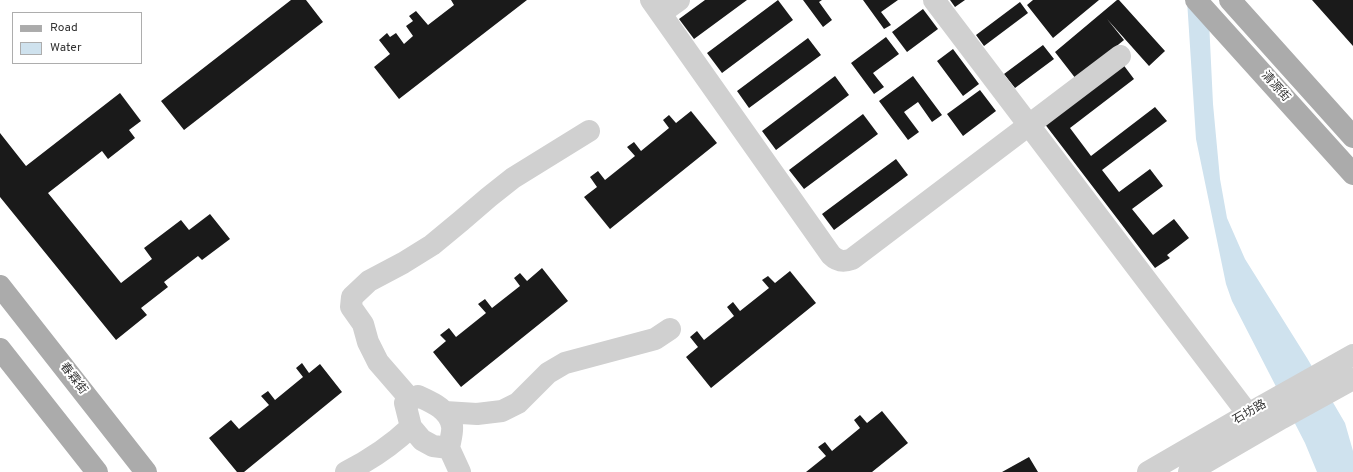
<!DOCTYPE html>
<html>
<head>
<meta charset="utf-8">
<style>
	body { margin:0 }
	#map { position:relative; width:1353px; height:472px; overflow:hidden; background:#fff; font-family:Overpass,sans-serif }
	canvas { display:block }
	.legend { position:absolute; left:12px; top:12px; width:130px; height:52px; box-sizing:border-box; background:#fff; border:1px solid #adadad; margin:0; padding:5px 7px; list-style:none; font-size:12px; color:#333 }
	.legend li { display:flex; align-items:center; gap:8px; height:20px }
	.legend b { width:20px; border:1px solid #adadad }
</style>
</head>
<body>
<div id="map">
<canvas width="1353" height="472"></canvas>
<ul class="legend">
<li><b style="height:5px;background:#ababab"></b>Road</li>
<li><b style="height:11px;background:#cfe2ee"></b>Water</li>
</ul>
</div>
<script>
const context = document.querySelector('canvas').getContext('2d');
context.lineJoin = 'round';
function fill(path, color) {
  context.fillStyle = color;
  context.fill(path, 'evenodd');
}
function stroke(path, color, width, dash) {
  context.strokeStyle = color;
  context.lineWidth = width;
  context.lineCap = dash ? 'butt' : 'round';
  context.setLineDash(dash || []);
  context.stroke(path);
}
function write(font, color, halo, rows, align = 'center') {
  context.font = font + ' Overpass,"Noto Sans SC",sans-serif';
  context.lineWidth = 4;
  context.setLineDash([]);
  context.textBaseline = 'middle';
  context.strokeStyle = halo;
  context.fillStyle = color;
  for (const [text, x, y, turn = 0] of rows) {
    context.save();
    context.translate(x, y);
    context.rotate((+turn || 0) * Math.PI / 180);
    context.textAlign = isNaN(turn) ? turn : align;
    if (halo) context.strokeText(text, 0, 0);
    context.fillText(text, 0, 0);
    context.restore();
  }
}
fill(new Path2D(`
	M1187,0H1208L1213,104L1220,179L1227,218L1245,259L1307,358L1345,423L1353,451V472H1317L1305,443L1232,301L1226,284L1196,139Z`), '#cfe2ee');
fill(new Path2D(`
	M291,0H306L323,22L184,130L161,101Z
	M451,0H527L399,99L374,67L390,54L379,40L387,33L390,37L396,33L404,44L413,36L406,26L413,21L409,16L416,11L428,25L454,5Z
	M705,0H747L694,39L679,19Z
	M778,0L793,20L722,73L707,53Z
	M803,0H822L819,2L832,20L823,27Z
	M863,0H898L881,12L891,25L884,29Z
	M950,0H965L955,7Z
	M1033,0H1099L1053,38L1027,5Z
	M1117,0H1119L1165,51L1149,66L1107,19L1124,40L1076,79L1055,52Z
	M1312,0H1353V46Z
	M1020,2L1028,13L984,46L976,35Z
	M923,9L938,29L907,52L892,32Z
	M886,37L899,54L873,73L884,87L874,94L851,63Z
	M808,38L821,55L749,108L737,91Z
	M1043,45L1054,59L1015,88L1004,74Z
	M953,49L979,84L963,96L937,61Z
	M1122,63L1134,79L1070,128L1091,156L1155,107L1167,121L1102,170L1119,192L1150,169L1163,186L1132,209L1153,235L1174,219L1189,238L1167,255L1170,258L1155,268L1044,123Z
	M835,76L849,95L776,150L762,131Z
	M913,76L942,115L932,122L918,102L904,112L919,132L908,140L879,101Z
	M980,90L996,111L963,136L947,114Z
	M120,93L141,121L129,130L135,138L108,159L102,151L48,193L121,283L152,259L144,248L181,220L189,230L210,214L230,239L202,260L198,256L164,282L168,287L141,308L147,315L116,340L0,197V133L26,166Z
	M691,111L717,143L610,229L584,197L597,187L590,177L598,171L605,180L635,156L627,147L634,142L641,151L669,128L663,120L669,115L676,123Z
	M863,114L878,134L804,189L789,170Z
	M896,159L908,175L834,230L822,214Z
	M542,268L568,301L461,387L433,352L446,341L440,335L449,328L456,337L486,313L478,304L485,299L492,308L520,286L514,278L520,273L527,281Z
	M790,271L816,303L711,388L686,357L698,347L690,337L697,331L704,340L734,316L727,307L733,302L740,311L769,288L762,280L768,276L775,283Z
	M302,363L309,373L320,364L342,392L244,472H237L209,438L231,420L239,429L269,405L261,396L268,391L275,400L303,377L296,368Z
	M882,411L908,443L872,472H806L826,456L818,447L825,442L832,451L860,428L854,420L860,415L867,423Z
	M1029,457L1038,472H1002Z`), '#1a1a1a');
stroke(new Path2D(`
	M651,0L831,255C838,262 844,262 852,259L1120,56
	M934,0L1248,414
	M661,13L679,0
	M418,396C431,402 449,409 452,426C453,432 450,441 449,448L433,446L422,440L411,427L405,403Z
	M411,400L378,362L368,342L363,324L351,307L352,297L369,281L403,263L432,245L461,221L489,197L513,178L589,131
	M445,412L477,414L502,411L518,403L548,373L565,363L655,339L670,329
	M449,448L460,472
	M346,472C370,460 391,446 411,427
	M1148,472L1248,414L1353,355
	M1189,472L1282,418L1353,379`), '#d0d0d0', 22);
stroke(new Path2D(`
	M1196,0L1353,174
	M1230,0L1353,137
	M0,286L146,472
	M0,349L97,472`), '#ababab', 22);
write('12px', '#333', '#fff', [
	["清源街",1275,87,48],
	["春霖街",73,379,52],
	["石坊路",1250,413,-30]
]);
</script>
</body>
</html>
